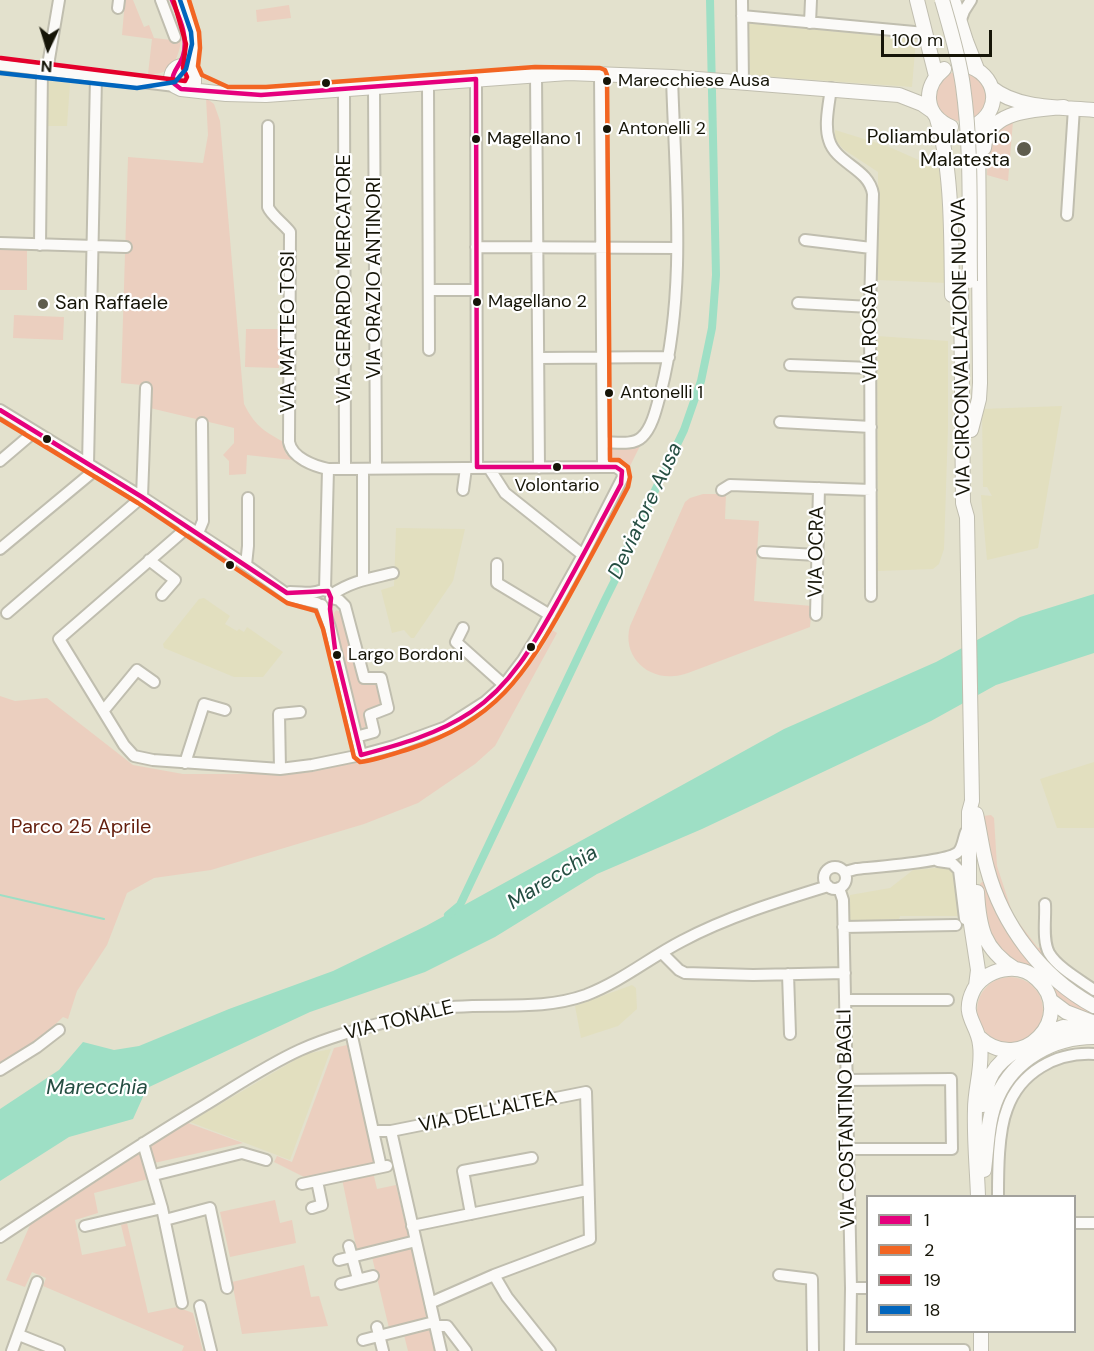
<!DOCTYPE html>
<html>
<head>
<meta charset="utf-8">
<style>
	body { margin:0 }
	#map { position:relative; width:1094px; height:1351px; overflow:hidden; background:#e3e1cd; font-family:"DM Sans",sans-serif }
	canvas { display:block }
	.legend { position:absolute; left:866px; top:1195px; width:210px; height:138px; box-sizing:border-box; background:#fff; border:2px solid #a2a19c; margin:0; padding:8px 10px; list-style:none; font-size:18px; color:#161508 }
	.legend li { display:flex; align-items:center; gap:12px; height:30px }
	.legend b { width:30px; border:2px solid #a2a19c }
	.north { position:absolute; left:18px; top:18px; width:60px; height:60px; -webkit-text-stroke:4px #fff; paint-order:stroke; rotate:184deg; font-size:16px; font-weight:700; line-height:24px; text-align:center; color:#161508 }
	.north::after { content:''; display:block; margin:auto; width:21px; height:27px; background:#161508; clip-path:polygon(50% 0,100% 100%,50% 72%,0 100%) }
	.scale { position:absolute; left:881px; top:30px; width:111px; height:27px; box-sizing:border-box; border:3px solid #161508; border-top:0; padding-left:8px; font-size:18px; line-height:21px; white-space:nowrap; color:#161508; -webkit-text-stroke:4px #fff; paint-order:stroke }
</style>
</head>
<body>
<div id="map">
<canvas width="1094" height="1351"></canvas>
<ul class="legend">
<li><b style="height:8px;background:#e5007d"></b>1</li>
<li><b style="height:8px;background:#f26522"></b>2</li>
<li><b style="height:8px;background:#e4002b"></b>19</li>
<li><b style="height:8px;background:#0065bd"></b>18</li>
</ul>
<div class="north">N</div>
<div class="scale">100 m</div>
</div>
<script>
const context = document.querySelector('canvas').getContext('2d');
context.lineJoin = 'round';
function fill(path, color) {
  context.fillStyle = color;
  context.fill(path, 'evenodd');
}
function stroke(path, color, width, dash) {
  context.strokeStyle = color;
  context.lineWidth = width;
  context.lineCap = dash ? 'butt' : 'round';
  context.setLineDash(dash || []);
  context.stroke(path);
}
function write(font, color, halo, rows, align = 'center') {
  context.font = font + ' "DM Sans",sans-serif';
  context.lineWidth = 4.5;
  context.setLineDash([]);
  context.textBaseline = 'middle';
  context.strokeStyle = halo;
  context.fillStyle = color;
  for (const [text, x, y, turn = 0] of rows) {
    context.save();
    context.translate(x, y);
    context.rotate((+turn || 0) * Math.PI / 180);
    context.textAlign = isNaN(turn) ? turn : align;
    if (halo) context.strokeText(text, 0, 0);
    context.fillText(text, 0, 0);
    context.restore();
  }
}
fill(new Path2D(`
	M754,21L766,25L916,39L912,87L746,75V23L753,24Z
	M47,81L70,83L67,126H45Z
	M835,130L887,146L939,169L947,225V283L878,280V172L843,149L835,139Z
	M877,336L948,341V428L944,549L939,564L933,569L878,571Z
	M1062,406L1038,548L987,560L981,495L992,496L987,487H983L982,409Z
	M396,528L465,529L453,581L414,638H411L404,630L392,633L381,590L394,586Z
	M204,598L230,616L225,624L237,631L239,629L244,632L247,627L283,652L263,677H234L164,648L163,644L199,599Z
	M1094,762V828H1057L1040,779Z
	M946,867L952,869L957,878L958,916H900L899,919L850,921V895L890,888L913,870Z
	M632,985L636,988L637,1009L618,1026L581,1038L575,1006Z
	M331,1049L290,1160L190,1122L305,1054Z`), '#e2dfbf');
fill(new Path2D(`
	M125,0H133L144,27L149,25L154,38L181,41C178,61 170,76 148,74L152,39L122,35Z
	M289,5L291,18L257,22L256,10Z
	M936 96a25 25 0 1 1 50 0a25 25 0 1 1-50 0Z
	M206,98L214,104L220,121L244,404C254,424 263,431 282,441L286,454L292,458V460L247,455L246,474L229,475V461L223,455L234,443V428L150,408L152,386L121,383L128,157L203,163L208,135Z
	M1013,121L1008,181L987,175L988,147L998,128Z
	M0,248L27,249V290H0Z
	M14,315L64,317L63,340L13,338Z
	M246,329H280L279,368L245,367Z
	M642,442L630,466L623,460L609,458L610,447Z
	M703,494H726L725,519L759,521L754,601L812,606L810,627L688,673C684,674 678,676 674,676C645,679 622,654 630,626L685,502L690,498Z
	M336,610L343,613L362,681H377L382,706L364,728L359,727L356,724L332,616Z
	M552,630L557,633L495,746L475,764L418,803L364,824L211,870L154,878L127,893L107,945L77,991L68,1019L63,1017L44,1035L0,1064V696L15,701L47,698L133,765L183,774H279L311,772L396,753L449,733L489,706L515,681L540,652Z
	M991,815L994,818L997,866L1013,915L1038,948L1044,946L1094,993V1005L1038,957L998,892L982,818L983,816Z
	M982,882H986L998,908L1094,1012V1020L1076,1015L996,951L980,902V884Z
	M977 1010a33 33 0 1 1 66 0a33 33 0 1 1-66 0Z
	M347,1045L375,1164L308,1179L274,1162L277,1156L292,1162L334,1048Z
	M188,1123L243,1143L154,1163L149,1145Z
	M141,1152L148,1179L94,1193L98,1213L75,1220L82,1255L126,1246L121,1225L127,1223L148,1313L177,1307L193,1313L203,1351H182L184,1346L43,1286L46,1278L32,1272L25,1287L6,1280L30,1225Z
	M373,1172L377,1189L396,1185L409,1239L357,1251L342,1179Z
	M275,1200L280,1223L292,1220L296,1243L230,1257L220,1212Z
	M412,1247L427,1318L389,1328L372,1257Z
	M304,1265L311,1297L319,1296L328,1326L242,1334L232,1282Z
	M430,1330L435,1351H408L404,1335Z`), '#ebcfbf');
fill(new Path2D(`
	M1094,594V653L996,685L931,721L702,829L597,874L495,937L425,972L310,1012L147,1088L133,1119L69,1137L0,1181V1109L59,1070L83,1042L114,1050L139,1046L229,1009L333,971L426,926L784,729L936,662L1020,617Z`), '#9edfc5');
stroke(new Path2D(`
	M0,895L104,919`), '#9edfc5', 2);
stroke(new Path2D(`
	M448,915L460,905L605,600L615,580L614,576L684,430L701,381L712,328L716,275L710,0`), '#9edfc5', 8);
const minor = new Path2D(`
	M161,0L175,37
	M742,0L743,82
	M118,8L119,0
	M742,16L925,33
	M960,22L964,11L971,0
	M810,23L811,0
	M0,65L175,86
	M47,71L59,0
	M536,74L539,468
	M600,75L603,467
	M476,79L477,467
	M428,83L429,350
	M374,88L376,468
	M831,88C829,104 824,125 829,140C836,164 869,168 873,194L870,307L871,596
	M344,89L345,469
	M1067,215L1074,108
	M805,240L871,248
	M0,243L126,247
	M40,245L42,70
	M476,247L677,248
	M429,290H476
	M798,303L870,307
	M539,358L669,357
	M790,365L871,368
	M0,410L142,497L246,565L291,597L317,603
	M780,422L871,427
	M603,442C615,442 633,446 642,437C653,427 657,405 661,391C687,288 675,182 672,77
	M0,461L34,432
	M88,465L96,77
	M489,468L505,493L583,555
	M463,490L466,468
	M722,490L730,485L871,490
	M188,527L59,639L124,745L134,756L153,760L280,769L312,765L361,755L394,746L446,727L485,702L504,685L523,660L539,634L583,555L623,477L622,471L616,467H603L328,469C314,466 292,458 289,442L290,232C283,223 271,215 268,207V126
	M198,533L203,521L202,423
	M0,549L95,470
	M763,552L817,555
	M149,560L175,580L162,595
	M497,564V583L550,615
	M246,565L248,546V498
	M363,579V469
	M325,590L328,469
	M290,592C305,592 308,595 323,590L328,591
	M331,595C352,581 368,579 393,573
	M331,598L339,600L345,606L364,678H381L388,708L370,715L374,732L356,737
	M322,605L330,627L361,755
	M7,613L142,497L146,388
	M816,615L819,488
	M463,628L456,642L504,685
	M104,710L137,670L154,682
	M185,763L204,704L225,710
	M280,769L279,714L300,712
	M938,861L952,863L959,870L965,919
	M824 878a11 11 0 1 1 22 0a11 11 0 1 1-22 0Z
	M845,872L856,869C875,867 944,862 957,853C963,849 963,839 966,832
	M839,888L843,900L851,1288L850,1351
	M1045,904C1046,918 1042,940 1049,953C1058,968 1080,980 1094,990
	M843,927L956,925
	M663,954L679,970L685,973L753,975L845,973
	M788,974L790,1034
	M845,1000H948
	M351,1032L381,1167
	M0,1070L37,1047L59,1030
	M846,1080L951,1079L952,1149H848
	M374,1131H391L586,1092L590,1239L494,1275L430,1303
	M391,1131L441,1351
	M143,1143L162,1208L182,1303
	M154,1175L242,1153L266,1160
	M302,1184L387,1166
	M998,1196C998,1172 998,1132 1007,1109C1020,1072 1056,1052 1094,1054
	M312,1208L322,1205L317,1181
	M471,1214L463,1171L532,1158
	M165,1220L210,1208L227,1288
	M1074,1223H1094
	M85,1226L162,1208
	M412,1226L587,1190
	M0,1237C68,1192 135,1147 205,1105C236,1086 267,1065 300,1050C336,1034 376,1025 414,1014C471,997 530,1015 586,995C622,981 649,958 682,941C727,917 779,901 828,886
	M349,1246L358,1279
	M339,1260L416,1241
	M494,1275L507,1297L550,1351
	M779,1275L812,1279L813,1351
	M341,1284L373,1276
	M851,1288H868
	M200,1306L211,1351
	M435,1326H447L466,1351
	M377,1327L383,1351
	M19,1335L59,1351
	M363,1340L434,1322
	M850,1350H964
	M12,1351L37,1282`);
const major = new Path2D(`
	M181,0L194,43L190,68
	M917,0L936,76
	M953,0L966,41L977,69
	M965,65C997,73 1004,110 974,126
	M944,69C922,87 924,115 951,127
	M992,88C1017,109 1062,107 1094,110
	M187,89L194,83V73L187,66C178,65 172,69 171,78L175,86L181,89L226,94L266,95L568,73L672,77L899,95L922,104L932,111
	M937,119C953,172 951,240 952,295
	M984,148C987,110 1034,110 1064,107
	M961,279L963,503L967,517L972,801L969,812V911L978,970L976,986
	M971,430L979,399L980,383L978,124
	M976,814C980,832 982,850 987,868C1002,925 1042,978 1094,1006
	M977,892C979,927 983,949 1015,969
	M1050,1000L1066,1012L1092,1022
	M1043,1034L1063,1027L1094,1029
	M983,1105C987,1078 993,1065 1017,1050
	M984,1170C987,1147 987,1119 997,1097C1014,1059 1053,1037 1094,1037
	M978,1196C977,1168 974,1138 975,1109C975,1088 983,1067 980,1045C978,1023 960,1016 974,989C981,977 995,970 1008,969C1019,968 1030,972 1037,979C1078,1016 1021,1077 979,1037
	M981,1332V1351`);
stroke(minor, '#c0beaf', 14);
stroke(major, '#c0beaf', 16);
stroke(minor, '#fbfaf8', 10);
stroke(major, '#fbfaf8', 14);
const majorBridge = new Path2D(`
	M942,0C950,28 959,57 963,86C972,150 969,216 970,281`);
stroke(majorBridge, '#c0beaf', 16, []);
stroke(majorBridge, '#fbfaf8', 14);
stroke(new Path2D(`
	M0,410L142,497L287,593L328,591L331,598L330,609L335,649L361,755C399,745 438,734 471,712C513,684 536,640 560,597C581,559 601,522 621,484L622,471L616,467H477L476,79L261,95L181,89L172,82C172,71 180,66 183,56C189,37 179,17 172,0`), '#e5007d', 4.5);
stroke(new Path2D(`
	M0,419L138,503L287,603L316,611L323,629L354,757L360,762C376,760 393,754 409,749C495,722 525,675 567,600C588,562 608,525 628,487L630,477L628,467L619,460H610L607,75L605,70L600,68L535,67L266,87H228L202,75L198,66L200,48L199,32L189,0`), '#f26522', 4.5);
stroke(new Path2D(`
	M1,58L185,81L187,77L183,68L186,44L174,2`), '#e4002b', 4.5);
stroke(new Path2D(`
	M0,73L137,88L175,82L186,69L192,44L191,32L180,0`), '#0065bd', 4.5);
for (const [x, y, r, color] of [
	[607,81,5,"#161508"],
	[326,83,5,"#161508"],
	[607,129,5,"#161508"],
	[476,139,5,"#161508"],
	[1024,149,8,"#5e5c4d"],
	[477,302,5,"#161508"],
	[43,304,6,"#5e5c4d"],
	[609,393,5,"#161508"],
	[47,439,5,"#161508"],
	[557,467,5,"#161508"],
	[230,565,5,"#161508"],
	[531,647,5,"#161508"],
	[337,655,5,"#161508"]
]) {
  const dot = new Path2D();
  dot.arc(x, y, r, 0, 2 * Math.PI);
  context.fillStyle = color;
  context.fill(dot);
  stroke(dot, '#fff', 2);
}
write('18px', '#161508', '#fff', [
	["Marecchiese Ausa",618,81],
	["Antonelli 2",618,129],
	["Magellano 1",487,139],
	["Magellano 2",488,302],
	["Antonelli 1",620,393],
	["Volontario",557,486,"center"],
	["Largo Bordoni",348,655]
], 'left');
write('20px', '#161508', '#fff', [
	["Poliambulatorio",1010,138],
	["Malatesta",1010,161],
	["San Raffaele",55,304,"left"]
], 'right');
write('20px', '#161508', '#fff', [
	["VIA ORAZIO ANTINORI",375,278,-90],
	["VIA GERARDO MERCATORE",345,279,-90],
	["VIA MATTEO TOSI",289,332,-90],
	["VIA ROSSA",871,333,-90],
	["VIA CIRCONVALLAZIONE NUOVA",962,347,-91],
	["VIA OCRA",817,552,-89],
	["VIA TONALE",399,1021,-14],
	["VIA DELL'ALTEA",488,1112,-12],
	["VIA COSTANTINO BAGLI",847,1119,-91]
]);
write('20px', '#631e0c', '#fff', [
	["Parco 25 Aprile",81,828]
]);
write('italic 21px', '#254e42', '#fff', [
	["Deviatore Ausa",646,511,-65],
	["Marecchia",553,878,-32],
	["Marecchia",97,1088]
]);
</script>
</body>
</html>
